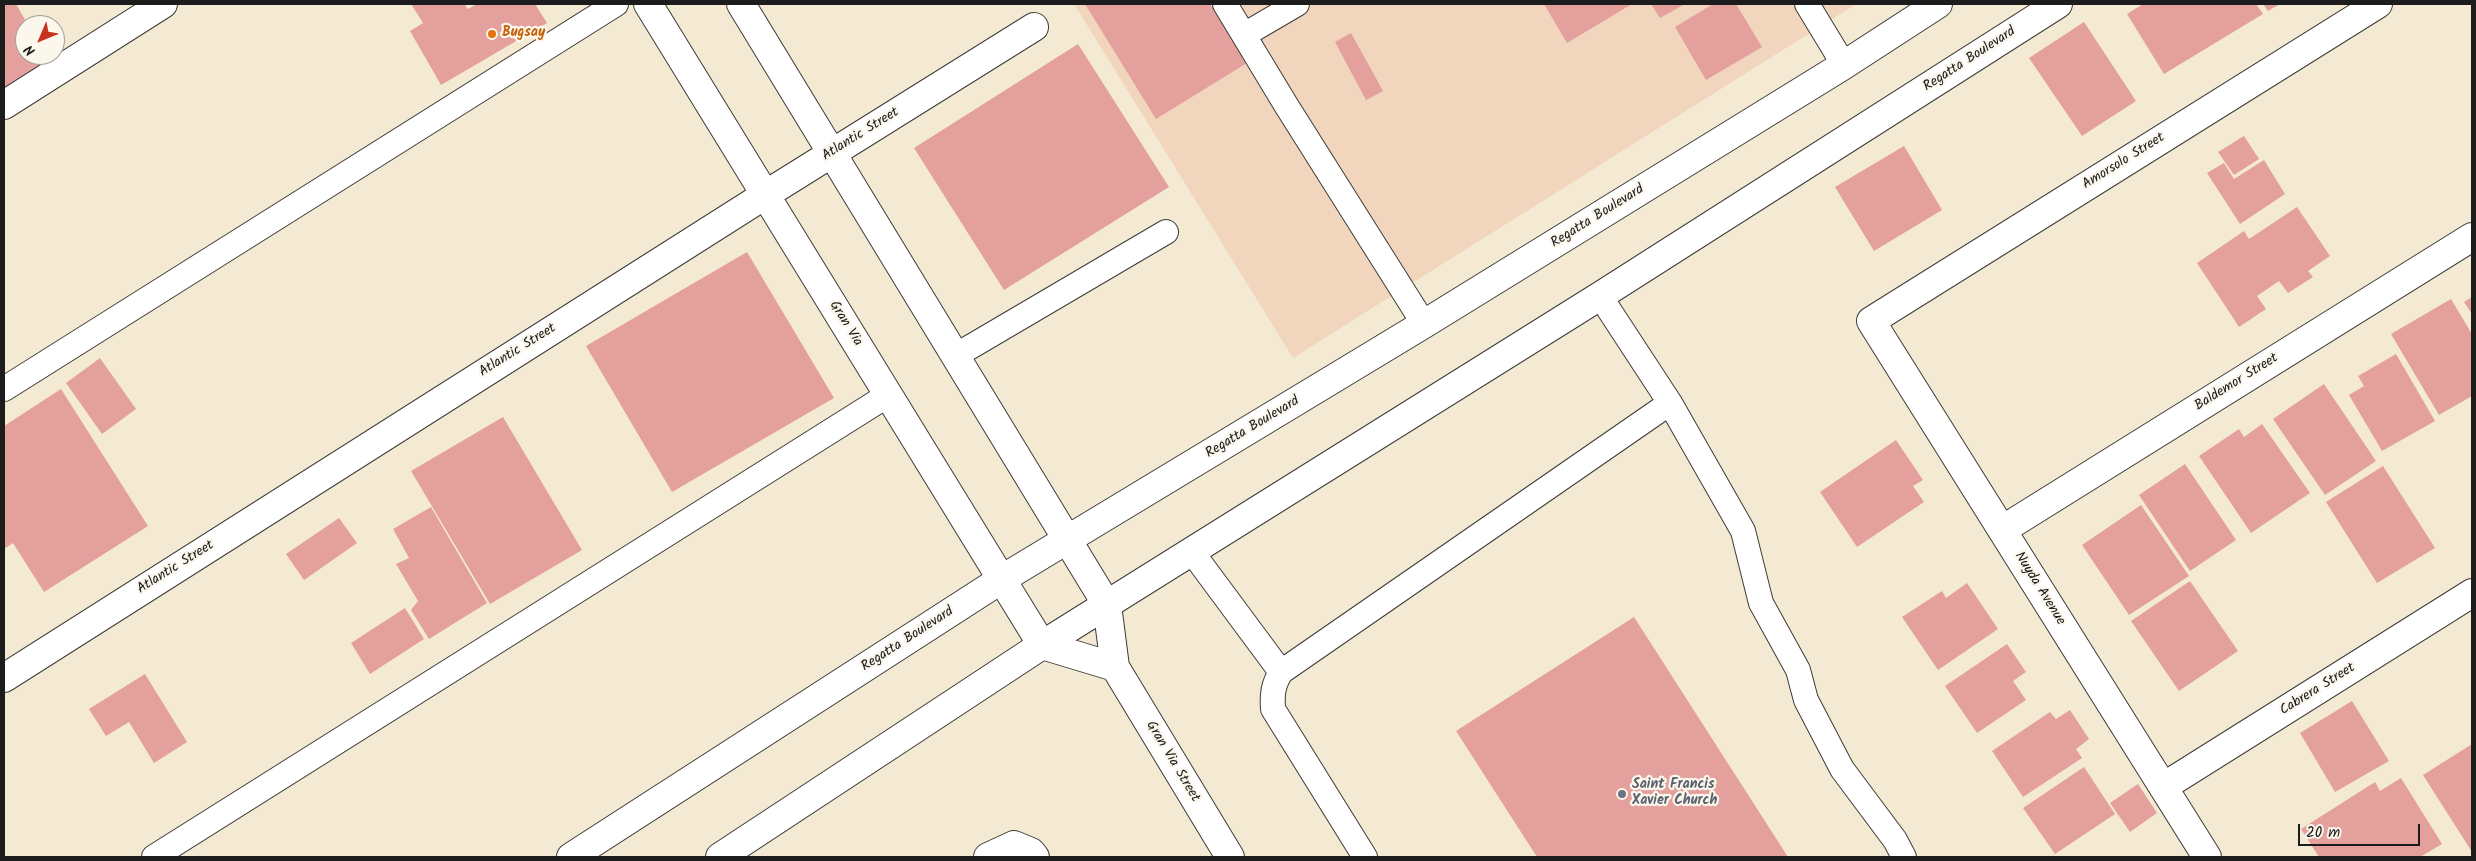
<!DOCTYPE html>
<html>
<head>
<meta charset="utf-8">
<style>
	body { margin:0 }
	#map { position:relative; width:2476px; height:861px; overflow:hidden; background:#f4ead3; font-family:Kalam,sans-serif }
	canvas { display:block }
	.frame { position:absolute; inset:0; border:5px solid #1c1c1c; pointer-events:none }
	.north { position:absolute; left:15px; top:15px; width:50px; height:50px; box-sizing:border-box; background:#fbf7ec; border:1px solid #a29f99; border-radius:50%; rotate:225deg; font-size:14px; font-weight:700; line-height:20px; text-align:center; color:#1c1c1c }
	.north::after { content:''; display:block; margin:auto; width:18px; height:22px; background:#c8321e; clip-path:polygon(50% 0,100% 100%,50% 72%,0 100%) }
	.scale { position:absolute; left:2298px; top:824px; width:122px; height:22px; box-sizing:border-box; border:2px solid #1c1c1c; border-top:0; padding-left:6px; font-size:15px; line-height:18px; white-space:nowrap; color:#1c1c1c; -webkit-text-stroke:4px #fbf7ec; paint-order:stroke }
</style>
</head>
<body>
<div id="map">
<canvas width="2476" height="861"></canvas>
<div class="frame"></div>
<div class="north">N</div>
<div class="scale">20 m</div>
</div>
<script>
const context = document.querySelector('canvas').getContext('2d');
context.lineJoin = 'round';
function fill(path, color) {
  context.fillStyle = color;
  context.fill(path, 'evenodd');
}
function stroke(path, color, width, dash) {
  context.strokeStyle = color;
  context.lineWidth = width;
  context.lineCap = dash ? 'butt' : 'round';
  context.setLineDash(dash || []);
  context.stroke(path);
}
function write(font, color, halo, rows, align = 'center') {
  context.font = font + ' Kalam,sans-serif';
  context.lineWidth = 4.5;
  context.setLineDash([]);
  context.textBaseline = 'middle';
  context.strokeStyle = halo;
  context.fillStyle = color;
  for (const [text, x, y, turn = 0] of rows) {
    context.save();
    context.translate(x, y);
    context.rotate((+turn || 0) * Math.PI / 180);
    context.textAlign = isNaN(turn) ? turn : align;
    if (halo) context.strokeText(text, 0, 0);
    context.fillText(text, 0, 0);
    context.restore();
  }
}
fill(new Path2D(`
	M1074,4H1856L1293,358Z`), '#f1d5bd');
fill(new Path2D(`
	M4,4H16L28,25H25V55H44L58,79L4,114Z
	M411,4H464L468,9L477,4H535L547,23L441,85L410,31L423,23Z
	M1085,4H1210L1247,63L1156,119Z
	M1544,4H1632L1567,43Z
	M1651,4H1685L1660,18Z
	M1713,4H1736L1762,47L1706,80L1675,27Z
	M2143,4H2256L2263,14L2164,74L2127,14Z
	M2263,4H2280L2268,11Z
	M2084,22L2136,101L2082,136L2029,58Z
	M1351,33L1383,91L1366,100L1335,42Z
	M1078,44L1169,187L1004,290L914,148Z
	M2244,136L2259,159L2234,175L2218,152Z
	M1904,146L1942,210L1874,251L1835,187Z
	M2264,160L2285,194L2240,224L2207,173L2224,163L2234,179Z
	M2297,207L2330,256L2308,271L2313,277L2288,293L2279,281L2257,296L2266,309L2239,327L2197,263L2244,231L2249,239Z
	M747,252L834,398L672,492L586,346Z
	M2472,297V314L2464,302Z
	M2451,299L2472,334V396L2439,415L2391,334Z
	M2396,354L2435,421L2382,451L2349,395L2364,386L2358,376Z
	M100,358L136,409L102,434L66,383Z
	M2324,384L2376,461L2325,495L2273,419Z
	M61,389L148,526L44,592L13,543L4,549V426Z
	M503,417L582,550L490,604L411,471Z
	M2262,424L2310,493L2251,533L2199,456L2239,429L2244,437Z
	M1896,440L1923,480L1913,486L1924,502L1857,547L1820,492Z
	M2185,464L2236,540L2190,571L2139,495Z
	M2383,466L2435,548L2377,583L2326,502Z
	M2141,505L2189,576L2129,615L2082,545Z
	M431,507L487,603L429,639L411,610L418,601L396,564L409,558L393,529Z
	M339,518L357,543L304,580L286,554Z
	M2190,581L2238,651L2179,691L2131,621Z
	M1967,583L1998,629L1938,670L1902,617L1942,591L1946,598Z
	M405,608L424,639L370,674L351,643Z
	M1634,617L1788,857H1537L1456,731Z
	M2007,644L2026,672L2013,681L2026,700L1977,733L1945,686Z
	M145,674L187,742L154,763L129,722L106,736L89,709Z
	M2352,701L2389,761L2335,792L2300,733Z
	M2070,710L2089,739L2076,749L2082,758L2023,797L1992,751L2050,712L2056,719Z
	M2472,744V852L2423,775Z
	M2084,767L2115,814L2055,854L2023,808Z
	M2401,778L2442,844L2420,857H2319L2301,829L2375,782L2380,791Z
	M2138,784L2157,813L2130,832L2110,803Z`), '#e4a09d');
const lane = new Path2D(`
	M1225,4L1286,105L1424,324
	M1807,4L1844,65
	M1244,35L1297,4
	M1600,296L1670,403L1743,531L1761,603L1798,670L1806,700L1842,769L1895,840L1904,857
	M955,356L1166,232
	M4,389L616,4
	M1192,552L1281,672
	M154,857L888,395
	M1365,857L1273,709C1272,694 1273,685 1281,672L1670,403`);
const street = new Path2D(`
	M648,4L1042,645L1115,667
	M741,4L1107,605L1115,667L1230,857
	M4,105L163,4
	M2002,530L2472,237
	M4,678L765,195L1034,27
	M2163,787L2472,593
	M988,857L1014,845L1031,852L1035,857
	M2207,857L1871,321L2378,4`);
const secondary = new Path2D(`
	M571,857L1002,579L1424,324L1844,65L1938,4
	M720,857L1042,645L1600,296L2058,4`);
stroke(lane, '#3c3b37', 26);
stroke(street, '#3c3b37', 30);
stroke(secondary, '#3c3b37', 30);
stroke(lane, '#fff', 24);
stroke(street, '#fff', 28);
stroke(secondary, '#fff', 28);
for (const [x, y, r, color] of [
	[492,34,5,"#e8710a"],
	[1622,794,5,"#6b7280"]
]) {
  const dot = new Path2D();
  dot.arc(x, y, r, 0, 2 * Math.PI);
  context.fillStyle = color;
  context.fill(dot);
  stroke(dot, '#fbf7ec', 2);
}
write('bold 14px', '#c56008', '#fbf7ec', [
	["Bugsay",502,34]
], 'left');
write('14px', '#1c1c1c', '#fbf7ec', [
	["Regatta Boulevard",1970,60,-33],
	["Atlantic Street",861,135,-32],
	["Amorsolo Street",2124,162,-32],
	["Regatta Boulevard",1598,217,-32],
	["Gran Via",845,324,58],
	["Atlantic Street",518,351,-32],
	["Baldemor Street",2237,383,-32],
	["Regatta Boulevard",1253,428,-31],
	["Atlantic Street",176,568,-32],
	["Nuyda Avenue",2039,589,58],
	["Regatta Boulevard",908,640,-33],
	["Cabrera Street",2318,690,-32],
	["Gran Via Street",1172,762,59]
]);
write('bold 14px', '#5b616d', '#fbf7ec', [
	["Saint Francis",1632,786],
	["Xavier Church",1632,802]
], 'left');
</script>
</body>
</html>
